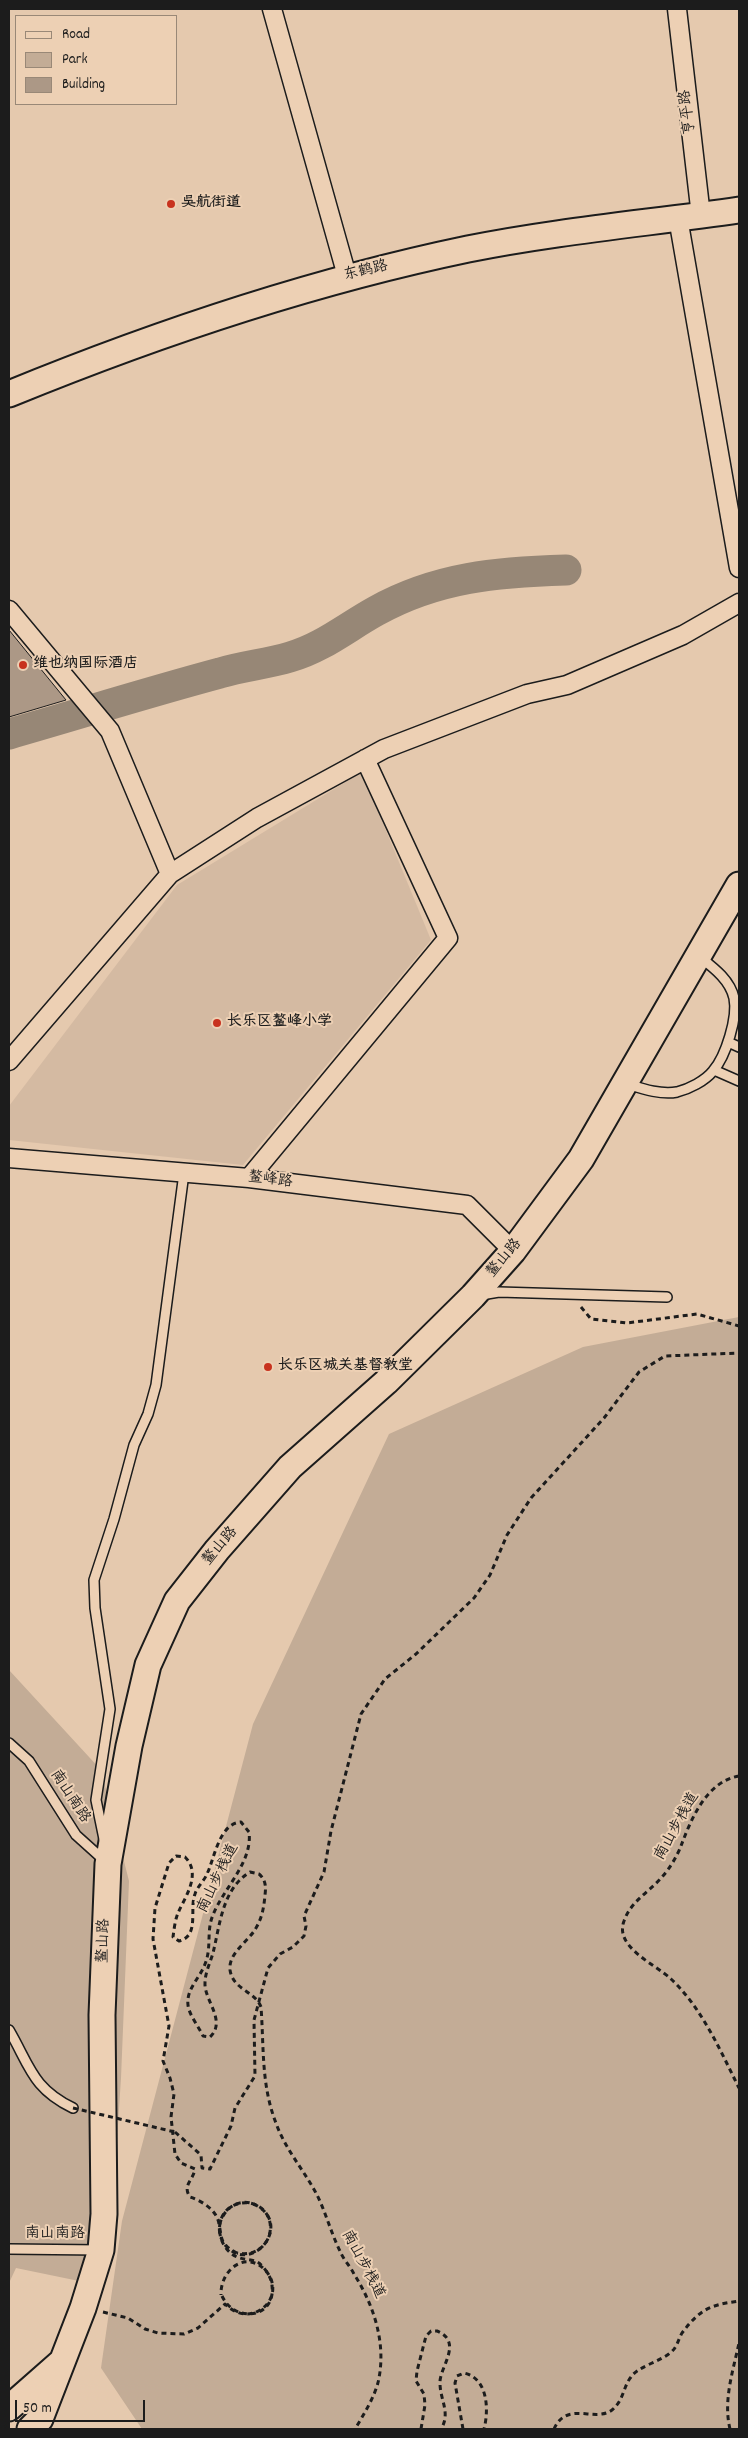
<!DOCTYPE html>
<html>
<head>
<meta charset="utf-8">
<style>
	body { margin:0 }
	#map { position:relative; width:748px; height:2438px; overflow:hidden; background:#e5c9ae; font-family:Dekko,sans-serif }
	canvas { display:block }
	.frame { position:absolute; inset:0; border:10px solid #1c1c1c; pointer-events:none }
	.legend { position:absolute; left:15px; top:15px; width:162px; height:90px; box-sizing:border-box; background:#edd0b4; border:1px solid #987; margin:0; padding:6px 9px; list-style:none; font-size:15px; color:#1c1c1c }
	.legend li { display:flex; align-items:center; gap:10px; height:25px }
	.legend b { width:25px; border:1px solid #987 }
	.scale { position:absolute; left:15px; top:2400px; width:130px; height:22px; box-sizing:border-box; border:2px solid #1c1c1c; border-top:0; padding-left:6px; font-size:15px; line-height:18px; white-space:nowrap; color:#1c1c1c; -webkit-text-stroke:4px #edd0b4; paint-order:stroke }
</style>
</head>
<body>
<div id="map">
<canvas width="748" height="2438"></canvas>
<div class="frame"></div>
<ul class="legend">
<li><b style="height:6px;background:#edd0b4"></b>Road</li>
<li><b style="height:14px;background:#c3ac96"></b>Park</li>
<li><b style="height:14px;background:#ac9886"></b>Building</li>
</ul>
<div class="scale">50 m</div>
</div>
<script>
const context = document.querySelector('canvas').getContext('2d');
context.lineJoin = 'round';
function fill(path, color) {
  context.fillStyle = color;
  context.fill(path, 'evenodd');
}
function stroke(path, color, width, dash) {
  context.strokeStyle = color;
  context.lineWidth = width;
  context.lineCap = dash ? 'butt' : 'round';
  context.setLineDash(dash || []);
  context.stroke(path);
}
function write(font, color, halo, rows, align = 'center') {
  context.font = font + ' Dekko,"LXGW WenKai TC",sans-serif';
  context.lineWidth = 4;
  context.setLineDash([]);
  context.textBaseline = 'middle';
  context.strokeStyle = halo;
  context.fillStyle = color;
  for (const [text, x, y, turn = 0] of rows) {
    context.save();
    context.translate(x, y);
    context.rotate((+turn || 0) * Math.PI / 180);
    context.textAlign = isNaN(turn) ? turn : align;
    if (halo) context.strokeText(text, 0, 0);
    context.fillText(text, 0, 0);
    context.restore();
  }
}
fill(new Path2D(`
	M362,772L431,940L243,1165L9,1140V1106L177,885Z`), '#d4baa2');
fill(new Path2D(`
	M739,1317V2429H142L101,2368L122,2221L253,1724L389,1434L583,1347Z
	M9,1670L101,1770L129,1881L121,2078L112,2219L79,2281L16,2268L9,2283Z`), '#c3ac96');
stroke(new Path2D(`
	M9,734C79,714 149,692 220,673C243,666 267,664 290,657C322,648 347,627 376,611C437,577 498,572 566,570`), '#978776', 31);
const building = new Path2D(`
	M9,630L66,700L9,717Z`);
fill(building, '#ac9886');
stroke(building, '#1c1c1c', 1);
const lane = new Path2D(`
	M728,1042L739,1047
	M714,1070L739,1081
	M627,1084C643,1089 661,1095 677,1092C689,1089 705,1081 713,1071C726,1056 738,1017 734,998C730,980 714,968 700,957
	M481,1295L499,1292L667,1297
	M9,1743L29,1761L76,1835L106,1862
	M104,1839L96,1800L110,1709L95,1608L94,1580L114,1519L134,1445L148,1414L156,1385L184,1173
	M9,2030C30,2066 32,2088 73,2108
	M9,2249L100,2250`);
const street = new Path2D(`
	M272,9L347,276
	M677,9L701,216
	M678,218L739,568
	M9,610L110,731L170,874L9,1061
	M170,874L257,818L384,749L527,694L567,685L683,635L739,603
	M9,1158L249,1178L467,1205L513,1251
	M249,1178L448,938L365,759`);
const secondary = new Path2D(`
	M9,394C158,333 310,282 468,249C558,231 649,223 739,210
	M9,2408L60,2363
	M30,2429L40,2419L83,2308L101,2250L104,2214L102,2015L108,1864L129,1746L148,1665L177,1601L217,1550L290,1467L386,1382L473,1296L513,1251L581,1159L739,885`);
stroke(lane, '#1c1c1c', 12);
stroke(street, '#1c1c1c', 21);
stroke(secondary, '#1c1c1c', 29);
stroke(new Path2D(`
	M581,1307L591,1319L627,1323L697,1314L739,1326
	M739,1776C707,1781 691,1819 681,1846C677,1856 669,1870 661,1878C648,1893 631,1901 624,1921C614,1947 655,1964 671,1979C702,2008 720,2050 739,2088
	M175,2132L201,2155L202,2168L210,2169L231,2126L235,2108L255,2076L254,2020L268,1968L280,1954L293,1947L304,1936L306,1926L304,1916L324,1872L331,1831L361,1714L385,1679L416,1654L474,1598L490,1575L507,1535L531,1498L604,1418L639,1372L665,1356L739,1353
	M237,2253C199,2236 230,2187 259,2207C291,2228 251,2274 226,2246C220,2239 221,2232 219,2224C217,2210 202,2201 190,2197C182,2185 193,2181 195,2169L181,2163L175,2154L171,2117L174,2094L170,2078L163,2061L169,2026L153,1939L155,1908L169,1863L176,1856L185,1857C202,1874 185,1897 178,1913C175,1920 174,1930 173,1937L179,1941C200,1936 189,1909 195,1894C197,1887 204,1881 207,1874C214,1860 219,1823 241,1822L249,1832C253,1862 223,1889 213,1915C206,1931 212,1947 205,1964C200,1978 186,1989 188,2005C189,2015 199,2027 203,2036L210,2037C227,2021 204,2000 205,1983C205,1973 210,1963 213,1953C220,1925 222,1889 250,1872L259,1874C266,1880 266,1887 265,1895C264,1907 262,1918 256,1928C249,1941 228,1953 230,1970C233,1990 255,1991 261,2007C264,2047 261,2085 276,2123C285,2149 304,2170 317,2195C326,2213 331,2233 340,2251C343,2259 350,2266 354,2274C373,2304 386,2341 379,2378C376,2395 364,2414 355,2429
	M103,2312L128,2318L145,2329L158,2333L184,2334L198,2328L225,2304C252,2331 288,2297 266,2271C246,2249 220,2270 221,2295
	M421,2429L425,2405L424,2394L416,2381L417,2371L426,2336L431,2331H437C464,2342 439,2368 440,2383C440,2400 451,2413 441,2429
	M463,2429L455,2383L457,2376L464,2373C488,2378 489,2410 484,2429
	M554,2429C567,2400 595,2423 612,2410C624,2400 623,2387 631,2377C637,2367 661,2361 670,2353C677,2348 678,2340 682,2333C700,2309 710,2305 739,2301
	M730,2429C723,2401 733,2371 739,2343`), '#1c1c1c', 3, [5, 4]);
stroke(lane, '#edd0b4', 9);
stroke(street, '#edd0b4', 18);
stroke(secondary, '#edd0b4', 25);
stroke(new Path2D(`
	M73,2108L175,2132
	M222,2296C235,2324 276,2318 272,2286C272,2278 265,2268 259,2263C253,2259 244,2260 237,2257C219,2249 213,2222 228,2209C234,2204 242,2202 250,2203C283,2210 274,2260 237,2253`), '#1c1c1c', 3, [5, 4]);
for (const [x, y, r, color] of [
	[171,204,5,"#c8321e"],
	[23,665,5,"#c8321e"],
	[217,1023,5,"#c8321e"],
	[268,1367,5,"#c8321e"]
]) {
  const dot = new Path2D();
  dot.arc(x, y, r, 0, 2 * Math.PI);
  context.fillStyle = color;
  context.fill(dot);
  stroke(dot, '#edd0b4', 2);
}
write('15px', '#1c1c1c', '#edd0b4', [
	["亨平路",689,112,-97],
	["东鹤路",366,272,-13],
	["鳌峰路",270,1181,7],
	["鳌山路",505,1259,-50],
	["鳌山路",221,1547,-50],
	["南山南路",69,1797,57],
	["南山步栈道",678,1827,-61],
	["南山步栈道",219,1879,-64],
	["鳌山路",105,1941,-88],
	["南山南路",55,2235],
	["南山步栈道",362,2265,62]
]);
write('bold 15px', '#1c1c1c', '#edd0b4', [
	["吴航街道",181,204],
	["维也纳国际酒店",33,665],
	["长乐区鳌峰小学",227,1023],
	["长乐区城关基督教堂",278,1367]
], 'left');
</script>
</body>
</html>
